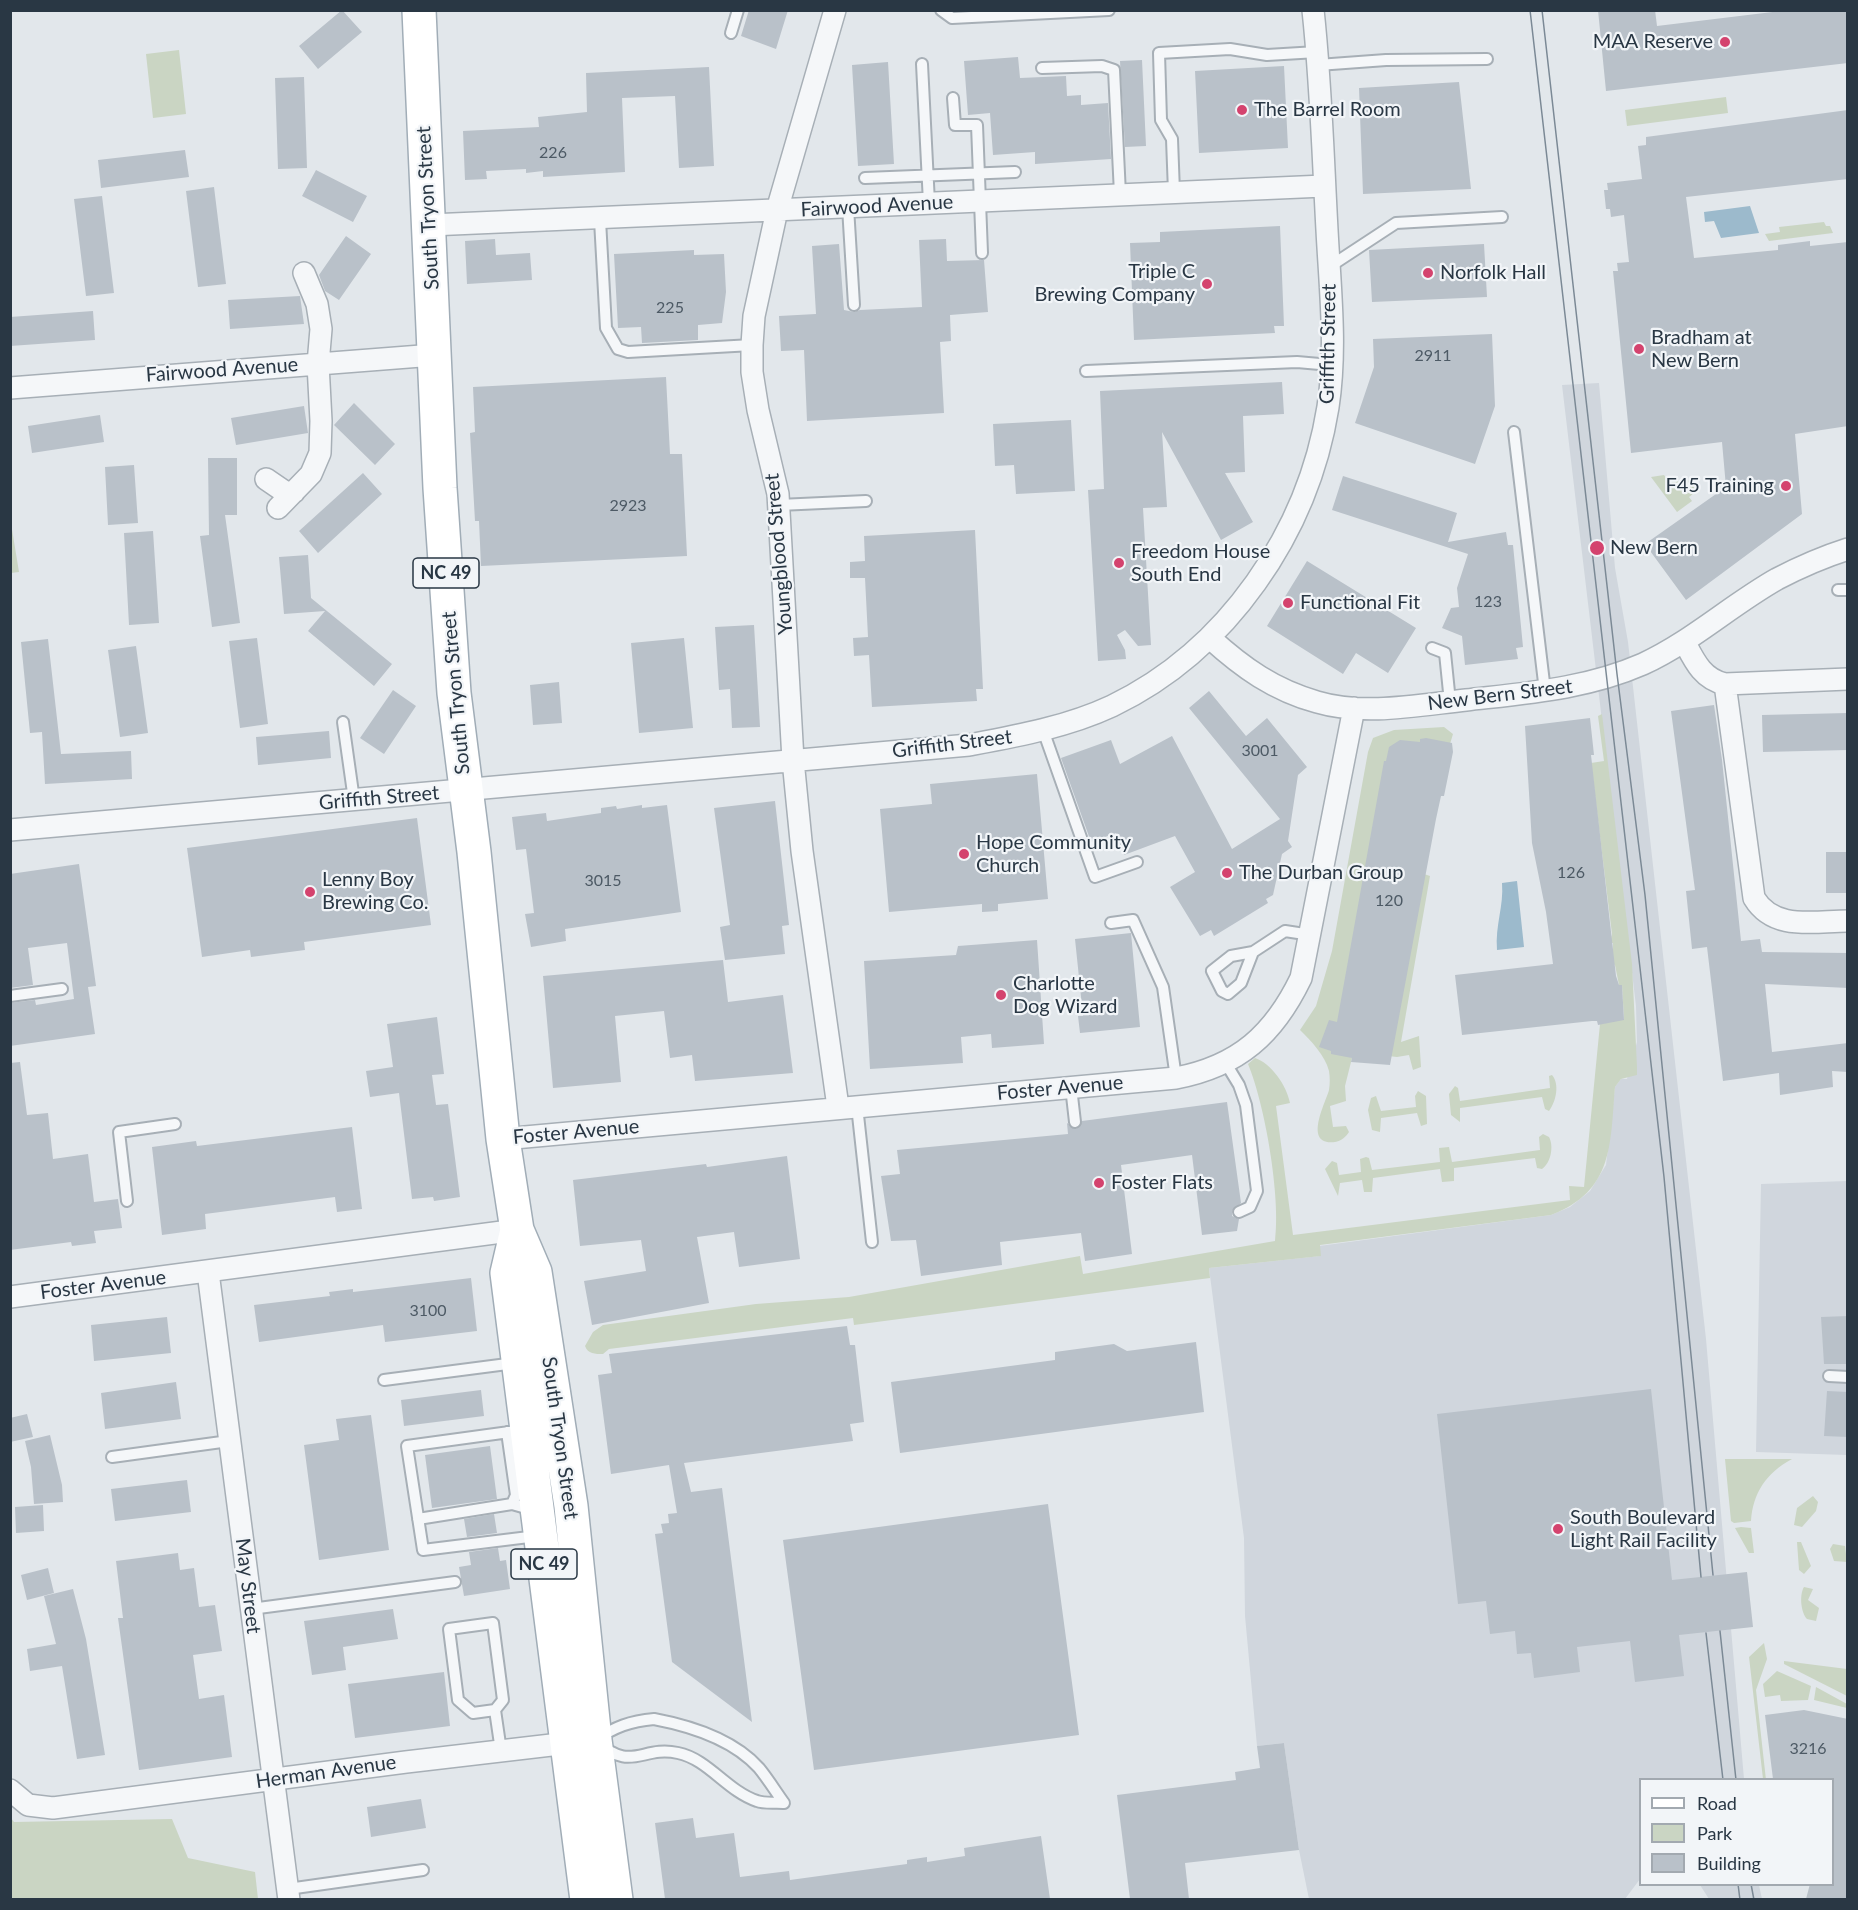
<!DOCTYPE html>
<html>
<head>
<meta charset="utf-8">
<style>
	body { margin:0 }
	#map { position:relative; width:1858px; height:1910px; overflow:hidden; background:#e2e7eb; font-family:Lato,sans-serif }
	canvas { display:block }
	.frame { position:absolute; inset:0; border:12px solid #293744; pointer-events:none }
	.legend { position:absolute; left:1639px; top:1778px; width:195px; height:108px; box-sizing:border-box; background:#f2f5f8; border:2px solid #a2a9b0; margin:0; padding:8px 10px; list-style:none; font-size:18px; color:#293744 }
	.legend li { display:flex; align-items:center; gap:12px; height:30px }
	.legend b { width:30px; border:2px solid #a2a9b0 }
</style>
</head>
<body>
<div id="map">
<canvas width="1858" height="1910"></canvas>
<div class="frame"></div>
<ul class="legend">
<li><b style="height:8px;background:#fff"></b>Road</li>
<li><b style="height:16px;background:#cad5c3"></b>Park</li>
<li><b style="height:16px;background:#b9c1c9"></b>Building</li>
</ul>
</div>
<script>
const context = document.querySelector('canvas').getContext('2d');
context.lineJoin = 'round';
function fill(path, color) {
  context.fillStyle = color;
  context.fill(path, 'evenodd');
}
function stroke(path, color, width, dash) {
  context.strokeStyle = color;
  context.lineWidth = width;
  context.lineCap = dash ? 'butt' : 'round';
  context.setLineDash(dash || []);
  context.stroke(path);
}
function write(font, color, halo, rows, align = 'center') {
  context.font = font + ' Lato,sans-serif';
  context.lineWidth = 4.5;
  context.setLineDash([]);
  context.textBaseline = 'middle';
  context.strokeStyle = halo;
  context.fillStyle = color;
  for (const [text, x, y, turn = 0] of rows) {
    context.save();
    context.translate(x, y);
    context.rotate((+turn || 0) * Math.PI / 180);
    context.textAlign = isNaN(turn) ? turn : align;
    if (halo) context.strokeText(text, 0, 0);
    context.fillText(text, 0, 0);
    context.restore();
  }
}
fill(new Path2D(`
	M1599,383L1615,568L1628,642L1706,1339L1744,1779L1640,1780V1879L1625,1899H1309L1299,1850L1284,1743L1257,1746L1245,1616L1244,1538L1209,1268L1320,1256L1319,1246L1551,1215L1570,1207L1590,1191L1606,1165L1615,1087L1621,1079H1627L1637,1042L1636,1006L1562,385Z
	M1847,1181V1455L1756,1452L1761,1184Z
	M1700,1885H1759L1762,1899H1709Z`), '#d0d6dd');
fill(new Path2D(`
	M179,50L186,114L153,118L146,54Z
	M1726,97L1728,113L1627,126L1625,110Z
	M1824,222L1826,226H1830L1833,233L1769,241L1765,234L1780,232L1779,227Z
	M1664,475L1669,482L1688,480L1697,491L1689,497L1692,501L1677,512L1651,477Z
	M10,517L19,572L11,573H10Z
	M1602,714L1632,964L1637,1067V1075L1621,1079L1615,1087C1610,1144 1614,1191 1551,1215L1320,1245L1321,1256L1209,1268L1210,1278L854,1325L853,1318L609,1349L603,1354C595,1354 588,1354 585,1346L593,1332L603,1325L756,1304L849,1297L1080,1256L1083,1274L1275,1241C1281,1197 1265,1105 1248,1064L1255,1058C1271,1063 1287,1086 1290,1103L1276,1106L1293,1235L1570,1200L1569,1186L1584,1187L1600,1024L1624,1019L1622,985H1619L1615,965L1613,964V943H1610L1612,934L1591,763L1604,761L1598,716Z
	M1444,727L1453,734L1447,754L1424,874L1430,876L1401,1042L1419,1036L1421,1067L1413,1070L1409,1055L1397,1057L1336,1050L1352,1058L1345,1086L1346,1101L1330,1106L1333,1127L1346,1126L1349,1132C1346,1137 1341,1141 1335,1142C1302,1146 1326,1102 1329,1090C1330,1084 1330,1077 1329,1071C1325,1055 1311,1041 1300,1030L1316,1006L1332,951L1368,752L1373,738L1394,730Z
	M1552,1075C1560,1084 1556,1102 1549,1111L1545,1109L1542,1097L1460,1108V1122L1451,1115L1449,1094L1455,1086L1458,1088L1460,1101L1550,1088L1549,1076Z
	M1418,1091L1426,1096L1427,1124L1421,1126L1417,1113L1381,1118L1380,1132L1372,1130L1368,1110L1371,1098L1376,1096L1381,1111L1416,1107L1415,1096Z
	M1543,1134L1549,1137C1554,1146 1551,1163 1542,1169L1537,1168L1535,1158L1454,1168V1181L1442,1182L1440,1169L1373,1178L1372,1192H1364L1362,1180L1340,1183L1338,1196L1325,1169L1332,1161L1337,1163L1339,1175L1361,1172L1360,1159L1366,1157L1369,1158L1372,1170L1440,1162L1439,1148L1449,1147L1452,1162L1540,1150L1539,1137Z
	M1725,1459H1792C1766,1473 1753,1493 1751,1521L1734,1523L1731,1521Z
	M1813,1496L1818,1502L1816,1511L1802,1527L1794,1525L1797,1508Z
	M1741,1527L1751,1528L1754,1553H1749L1735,1528Z
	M1797,1542H1801L1811,1566L1804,1574L1799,1570Z
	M1833,1544L1845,1546L1847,1562L1834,1561L1830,1549Z
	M1804,1587L1813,1589L1808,1600L1819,1608L1816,1621L1807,1619C1801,1613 1799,1595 1804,1587Z
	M1764,1643L1767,1659L1756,1690L1766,1780L1763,1779L1749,1657Z
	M1784,1661L1847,1669V1696L1784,1664Z
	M1777,1671L1811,1686L1808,1700L1781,1701L1780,1695L1765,1697L1763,1684Z
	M1816,1687L1847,1704V1708L1814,1700Z
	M11,1818L14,1822L172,1819L188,1858L255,1872L258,1899H11Z`), '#cad5c3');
fill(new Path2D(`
	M1750,206L1759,233L1721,238L1714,221L1705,222L1704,212Z
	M1517,881L1524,947L1497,950C1495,925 1504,906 1502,883Z`), '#9cbacc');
fill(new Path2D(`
	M342,10L362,32L318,69L299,46Z
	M749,10H788L776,49L741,36Z
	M1598,10H1655L1657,26L1789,10H1848V63L1606,91Z
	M1018,57L1020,78L1066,76L1067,96L1081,95V105L1108,103L1111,159L1035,164V152L993,155L990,113L968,115L964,61Z
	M1142,60L1146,146L1125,147L1120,61Z
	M888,62L894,164L858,166L852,65Z
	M1284,66L1288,148L1199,153L1195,71Z
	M709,67L714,166L679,168L675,96L622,98L625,172L543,177V171L526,173V169L486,171L487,179L465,180L463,131L539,127L538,117L587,112L586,73Z
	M304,77L307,168L278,169L275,78Z
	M1459,82L1471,189L1363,194L1359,88Z
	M1848,110V179L1686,197L1694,258L1778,250V245L1810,241V246L1848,242V426L1795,434L1802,514L1686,600L1645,544L1726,487L1722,442L1631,453L1613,271H1618L1617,263L1629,262L1624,215L1611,217L1610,209H1606L1604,190H1608L1607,183L1642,179L1638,146L1646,145V137Z
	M185,150L189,177L101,188L98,160Z
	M316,170L367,196L353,222L302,196Z
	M214,187L226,284L198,287L186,191Z
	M102,196L114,293L86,296L74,199Z
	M1280,226L1284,326H1274L1275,333L1134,340L1130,243L1160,242V232Z
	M346,236L371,254L339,300L325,291L319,275Z
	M495,239L496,255L530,253L532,280L467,284L465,241Z
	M946,239L947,261L984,260L988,312L950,315L951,341L940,342L944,413L807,421L804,350L781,351L779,316L816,314L812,246L839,244L844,310L854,312L860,310L922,307L919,240Z
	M1484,244L1487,297L1372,302L1369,250Z
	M694,250V255L724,254L726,292L722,323L698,325V340L642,343L641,327L618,328L614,254Z
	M300,296L304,324L230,329L228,300Z
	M93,311L95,340L10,346V317Z
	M1492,334L1495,406L1475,464L1355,423L1374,367L1373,339Z
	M666,377L670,454H682L687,556L481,566L479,521H475L470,433L475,432L473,387Z
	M1282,382L1284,414L1243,416L1245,472L1225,473L1253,522L1221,540L1162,432L1167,507L1143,508L1151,645L1138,646L1125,630L1117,635L1125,650L1126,659L1098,661L1088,490L1104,489L1100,391Z
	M354,403L395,444L375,465L334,425Z
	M304,406L308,433L236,445L231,418Z
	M100,415L104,442L32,453L28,426Z
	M1071,420L1075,491L1016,494L1014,465L995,466L993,424Z
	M208,458H237V515H225L240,623L212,627L200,536L209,535Z
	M134,465L138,523L108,525L105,467Z
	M363,473L382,494L318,553L299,531Z
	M1343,476L1457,513L1448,542L1506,532L1508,545H1513L1523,647L1516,648L1518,659L1465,665L1462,636L1442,628L1451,608L1459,607L1457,588L1468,554L1332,510Z
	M975,530L983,689H976L977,701L872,707L869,655L854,656L853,638L868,637L865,578H850V562L865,561L864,536Z
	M153,531L159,623L129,625L124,533Z
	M308,555L311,598L392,664L374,686L308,631L325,611L284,614L279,557Z
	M1307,561L1416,628L1388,673L1356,653L1343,674L1267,626Z
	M754,625L760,727L732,728L730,689L719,690L715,627Z
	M257,638L268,724L240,728L229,641Z
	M684,638L693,728L639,733L631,643Z
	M48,639L61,754L131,751L132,779L45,784L42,732L30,733L21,642Z
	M136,646L148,733L120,737L108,650Z
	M559,682L562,723L533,725L530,685Z
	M393,690L416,706L384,754L360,738Z
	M1209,691L1246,736L1267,718L1307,767L1298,775L1288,841L1292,847L1282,854L1273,895L1266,899L1268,903L1214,936L1211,930L1200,936L1170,887L1195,872L1175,836L1124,855L1116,833L1091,842L1061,758L1111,740L1120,764L1172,736L1232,849L1280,819L1189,708Z
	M1714,705L1722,760L1741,941L1760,939L1762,952L1848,953V988L1765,984L1772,1052L1848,1043V1072L1832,1071L1833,1087L1780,1095L1779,1073L1723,1081L1707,947L1692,949L1686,891L1695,890L1671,711Z
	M1848,713V750L1763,752L1762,715Z
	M1590,718L1594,755H1591L1616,976L1619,985H1622L1624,1020L1598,1025L1597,1021H1592L1462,1035L1455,975L1553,964L1546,912L1532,843L1525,726Z
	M329,731L331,758L258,765L256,737Z
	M1426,738L1452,743L1453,752L1444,796H1441L1436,819L1390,1065L1351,1062L1352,1058L1331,1054V1051L1319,1047L1329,1020L1337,1022L1384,761H1386L1389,747L1400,740L1420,742V739Z
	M1037,774L1048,899L998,904V911L982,912V904L889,912L880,809L932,804L930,784Z
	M775,801L789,925L782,926L785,954L725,960L720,927L730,925L714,808Z
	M642,805V808L667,805L681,912L565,929L566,941L531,947L525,914L534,913L526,849L516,850L512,817L546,813L547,821L601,813V808L616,806L617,809Z
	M417,818L431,925L304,942L305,950L251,957L250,950L202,957L187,848Z
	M1826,852H1848V893H1826Z
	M79,864L96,986L88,987L95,1034L10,1046V1003L35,1000L36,1005L74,999L67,943L28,948L33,985L10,988V874Z
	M1131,933L1140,1027L1080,1033L1078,1016H1083L1075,939Z
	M1037,940L1044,1044L992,1048L991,1034L961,1037L963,1063L870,1069L864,961L956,955L958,946Z
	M723,960L728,1002L783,995L793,1073L695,1081L692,1055L670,1058L664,1011L615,1016L621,1082L553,1088L543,976Z
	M437,1017L444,1074L432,1075L436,1105L448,1104L460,1197L434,1201L433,1197L412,1199L399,1093L370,1097L366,1071L393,1067L387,1024Z
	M20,1062L27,1115L48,1113L53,1159L88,1154L94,1202L118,1199L122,1228L94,1231L96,1243L72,1246L71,1242L10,1250V1063Z
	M1227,1102L1241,1203L1232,1211V1216L1239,1219L1237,1231L1202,1235L1192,1155L1121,1165L1132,1254L1085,1261L1081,1233L1000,1242L1002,1265L921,1276L916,1240L891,1241L881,1176L900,1174L897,1150L1068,1134L1067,1123L1076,1129L1082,1121Z
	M352,1127L362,1209L337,1212L335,1197L205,1214L206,1229L162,1235L152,1147L196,1141L197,1146Z
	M787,1156L800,1259L739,1267L734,1232L697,1237L709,1303L592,1325L584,1281L646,1271L641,1240L580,1246L573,1180L706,1164L707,1167Z
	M471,1278L477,1331L385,1342L383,1325L259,1342L254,1305L330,1296L329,1292L353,1289V1292Z
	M1848,1316V1364H1824L1821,1317Z
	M167,1317L171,1353L94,1361L91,1325Z
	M847,1326L850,1345H855L864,1422L850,1424L853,1441L684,1463L691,1492L722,1488L752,1722L672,1662L655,1534L663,1533L661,1524L669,1523L668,1514L677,1513L669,1465L611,1474L598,1375L612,1373L609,1354Z
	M1196,1342L1204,1412L900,1453L891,1382L1055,1360V1352L1114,1344L1127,1351Z
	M176,1382L181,1419L105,1429L101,1393Z
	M1651,1389L1672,1580L1747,1572L1753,1627L1679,1635L1684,1676L1635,1682L1630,1641L1577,1647L1580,1672L1534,1678L1531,1653L1517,1654L1515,1631L1490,1634L1486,1601L1458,1604L1437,1414Z
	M481,1390L484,1416L404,1426L401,1400Z
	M1827,1391L1848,1392V1437L1824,1436Z
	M27,1414L33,1437L10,1442V1418Z
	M371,1415L389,1550L319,1560L304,1445L339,1440L336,1419Z
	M50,1435L62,1485L63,1502L34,1504L31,1467L25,1441Z
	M490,1446L497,1499L432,1508L425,1455Z
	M187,1480L191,1512L115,1521L111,1489Z
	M1048,1504L1079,1735L814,1770L783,1540Z
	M43,1505L44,1531L16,1533L15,1507Z
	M494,1514L497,1533L467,1537L464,1519Z
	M498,1548L500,1561L506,1560L510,1589L464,1596L459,1567L471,1565L469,1552Z
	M178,1553L180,1570L194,1568L199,1607L215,1605L222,1651L193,1655L199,1699L224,1695L232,1757L139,1770L118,1618H123L116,1561Z
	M48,1568L54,1593L27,1600L21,1575Z
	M73,1589L86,1639L105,1755L77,1759L62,1666L30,1671L27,1649L56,1644L44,1596Z
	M393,1609L398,1639L343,1647L346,1670L312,1675L304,1621Z
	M444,1672L450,1726L355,1738L348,1684Z
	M1804,1710L1848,1719V1899H1806L1810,1884H1833V1779H1773L1765,1715Z
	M1284,1743L1299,1850L1185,1863L1189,1899H1130L1117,1795L1236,1780L1235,1772L1260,1768L1257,1746Z
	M421,1799L426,1828L371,1837L367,1807Z
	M693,1818L696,1838L734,1833L740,1877L789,1871L790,1880L907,1864V1860L927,1857V1862L965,1856L964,1848L1041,1836L1050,1899H665L655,1823Z`), '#b9c1c9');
const lane = new Path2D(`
	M941,10L952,18L1109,10
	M731,33L738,10
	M922,64L929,203
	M1318,65L1386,60L1487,59
	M1042,68L1102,66L1114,70L1120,194
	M953,98L955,125H977L982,253
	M865,178L1015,172
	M1174,192L1172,139L1161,120L1159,53L1230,49L1267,55L1317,52
	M848,207L854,305
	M600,220L606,328L618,349L628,352L752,345
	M1329,267L1396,223L1502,217
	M1086,371L1297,362L1331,365
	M1514,432L1545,691
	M779,505L866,501
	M1838,590H1848
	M1432,648L1445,653L1450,702
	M343,722L354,800
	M1043,730L1095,877L1137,862
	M1111,923L1133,920L1163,987L1176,1078
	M1253,952L1241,983L1228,994L1222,991L1212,971L1231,956L1253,952L1285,931L1311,935
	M10,996L62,989
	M1225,1062L1239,1085L1246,1105L1257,1191L1250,1207L1239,1212
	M1071,1087L1075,1122
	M857,1106L872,1242
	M127,1201L119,1132L175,1124
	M1829,1376L1848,1377
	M384,1380L515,1363
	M524,1430L407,1446L423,1550L537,1536
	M507,1432L516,1495L512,1504
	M112,1457L229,1441
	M418,1519L512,1504L533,1510
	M251,1609L455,1582
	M495,1710L473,1713L458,1700L449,1629L493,1623L503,1700L495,1710L501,1751
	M654,1719C691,1726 733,1739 759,1768C768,1779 776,1792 784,1803C776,1802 765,1804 757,1801C727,1791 708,1759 678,1753C641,1745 632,1774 595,1740C615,1727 630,1721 654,1719Z
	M288,1889L423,1870`);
const street = new Path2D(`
	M835,10L777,210L754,316L752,345V372L758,410L778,494L793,760L802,851L838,1107
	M430,225L1324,186
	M10,388L434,355
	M266,479L285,492H294
	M278,508L311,474L320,453L321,421L318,364L321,329L317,304L304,273
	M1210,638C1243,668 1274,690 1317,702C1364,716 1419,705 1466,700C1527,693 1586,689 1643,664C1691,642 1731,605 1777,579C1800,567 1823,557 1848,549
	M1684,641C1694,660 1702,679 1725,684L1848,679
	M1725,684L1754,898C1774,931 1813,921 1848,921
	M10,830L969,745C1017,736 1067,727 1112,706C1228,650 1308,532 1328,407C1337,349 1330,288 1327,230C1323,157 1321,83 1313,10
	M503,1139L1176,1078C1239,1066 1274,1034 1301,978L1354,708
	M208,1272L289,1900
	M10,1297L517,1230
	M10,1790L28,1805L53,1808L406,1762L577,1742`);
const primary = new Path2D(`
	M419,10L440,488L454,693L474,852L503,1139L517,1230L535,1272L571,1506L595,1740L616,1900
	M517,1230L507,1273L587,1900`);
stroke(lane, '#a7afb6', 14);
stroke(street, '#a7afb6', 24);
stroke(primary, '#a1adb7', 36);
stroke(lane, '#f5f7f9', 10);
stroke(street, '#f5f7f9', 21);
stroke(primary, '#fff', 33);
stroke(new Path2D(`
	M1530,10L1664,1177L1701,1577
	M1542,10L1617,674L1645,895L1713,1575
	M1720,1631L1736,1780
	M1706,1633L1723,1780
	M1738,1884L1740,1900
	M1751,1884L1754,1900`), '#7b8995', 1.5);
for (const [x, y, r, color] of [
	[1725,42,6,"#d4436e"],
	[1242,110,6,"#d4436e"],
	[1428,273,6,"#d4436e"],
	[1207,284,6,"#d4436e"],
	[1639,349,6,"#d4436e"],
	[1786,486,6,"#d4436e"],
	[1597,548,8,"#d4436e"],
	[1119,563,6,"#d4436e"],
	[1288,603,6,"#d4436e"],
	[964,854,6,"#d4436e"],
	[1227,873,6,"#d4436e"],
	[310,892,6,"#d4436e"],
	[1001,995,6,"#d4436e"],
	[1099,1183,6,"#d4436e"],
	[1558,1529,6,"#d4436e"]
]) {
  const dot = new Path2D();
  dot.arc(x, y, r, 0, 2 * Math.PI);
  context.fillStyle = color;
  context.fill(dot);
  stroke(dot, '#f2f5f8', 2);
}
write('16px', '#4d5a65', null, [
	["226",553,153],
	["225",670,308],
	["2911",1433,356],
	["2923",628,506],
	["123",1488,602],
	["3001",1260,751],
	["126",1571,873],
	["3015",603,881],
	["120",1389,901],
	["3100",428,1311],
	["3216",1808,1749]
]);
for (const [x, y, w] of [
	[446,573,66],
	[544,1564,66]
]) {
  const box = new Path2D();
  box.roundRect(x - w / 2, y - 15, w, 30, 4.5);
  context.fillStyle = '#f2f5f8';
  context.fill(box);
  stroke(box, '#293744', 1.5);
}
write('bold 18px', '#293744', null, [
	["NC 49",446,573],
	["NC 49",544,1564]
]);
write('20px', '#293744', '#f2f5f8', [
	["MAA Reserve",1713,42,"right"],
	["The Barrel Room",1254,110],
	["Triple C",1195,272,"right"],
	["Brewing Company",1195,295,"right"],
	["Norfolk Hall",1440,273],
	["Bradham at",1651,338],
	["New Bern",1651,361],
	["F45 Training",1774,486,"right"],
	["New Bern",1610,548],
	["Freedom House",1131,552],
	["South End",1131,575],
	["Functional Fit",1300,603],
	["Hope Community",976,843],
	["Church",976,866],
	["The Durban Group",1239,873],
	["Lenny Boy",322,880],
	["Brewing Co.",322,903],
	["Charlotte",1013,984],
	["Dog Wizard",1013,1007],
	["Foster Flats",1111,1183],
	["South Boulevard",1570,1518],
	["Light Rail Facility",1570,1541]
], 'left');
write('20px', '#293744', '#f2f5f8', [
	["Fairwood Avenue",877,206,-3],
	["South Tryon Street",428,208,-93],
	["Griffith Street",1328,344,-89],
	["Fairwood Avenue",222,370,-4],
	["Youngblood Street",779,554,-95],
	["South Tryon Street",456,693,-95],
	["New Bern Street",1500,695,-7],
	["Griffith Street",952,744,-7],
	["Griffith Street",379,798,-5],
	["Foster Avenue",1060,1088,-5],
	["Foster Avenue",576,1132,-5],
	["Foster Avenue",103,1285,-7],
	["South Tryon Street",560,1438,82],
	["May Street",248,1586,83],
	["Herman Avenue",326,1772,-8]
]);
</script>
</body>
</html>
